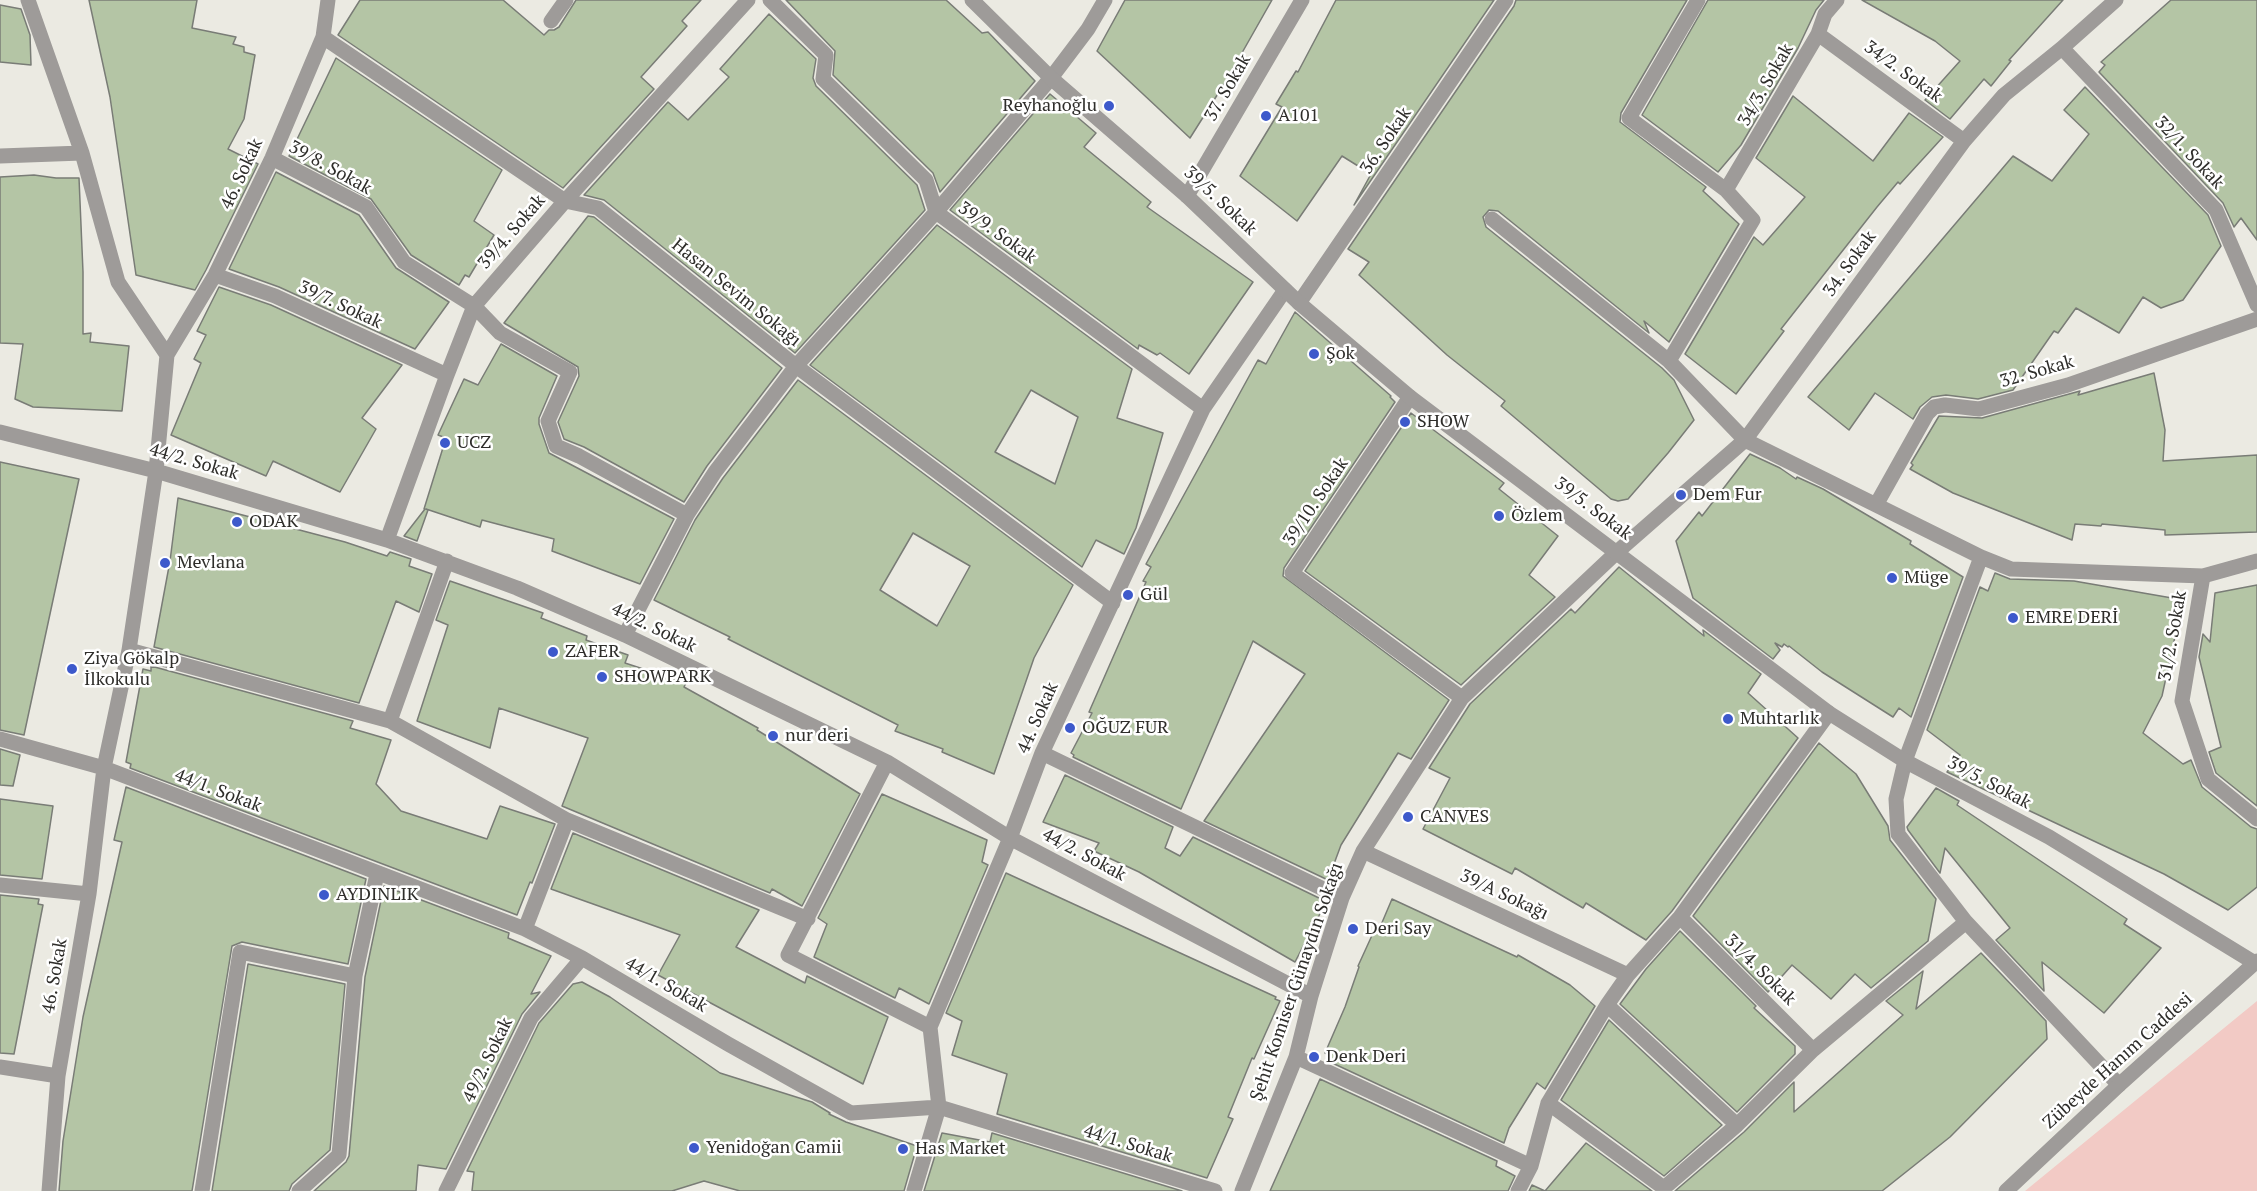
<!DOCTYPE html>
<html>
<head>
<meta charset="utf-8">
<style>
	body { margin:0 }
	canvas { display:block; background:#ebeae2 }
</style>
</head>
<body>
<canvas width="2257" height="1191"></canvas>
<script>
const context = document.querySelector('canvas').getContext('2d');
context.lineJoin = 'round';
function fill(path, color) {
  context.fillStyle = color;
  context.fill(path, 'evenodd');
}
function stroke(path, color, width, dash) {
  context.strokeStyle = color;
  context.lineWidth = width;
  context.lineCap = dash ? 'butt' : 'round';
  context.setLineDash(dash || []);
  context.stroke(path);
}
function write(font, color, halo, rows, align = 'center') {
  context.font = font + ' "PT Serif",serif';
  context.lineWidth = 5;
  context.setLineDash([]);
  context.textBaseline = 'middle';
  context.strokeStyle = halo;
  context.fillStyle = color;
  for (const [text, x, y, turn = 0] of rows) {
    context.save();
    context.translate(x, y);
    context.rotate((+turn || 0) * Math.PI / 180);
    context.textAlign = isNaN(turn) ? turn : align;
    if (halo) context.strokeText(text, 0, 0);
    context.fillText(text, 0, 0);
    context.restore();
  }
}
fill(new Path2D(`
	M2257,1001V1191H2024H2025Z`), '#f2cac5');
const building = new Path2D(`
	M89,0H197L192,28L236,37L233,44L244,47V52L255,55L244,119L228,149L258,164L206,270L195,290L136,275L110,97Z
	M360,0H503L544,35L549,30H554L559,27L576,0H701L682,21L687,26L641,77L654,89L563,188L338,35Z
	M786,0H946L982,33L988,32L1035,81L940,192L933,173L833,75L835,51Z
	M1125,0H1272L1226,81L1190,138L1097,51Z
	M1336,0H1494L1354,205L1371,174L1342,156L1297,221L1240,176L1282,107L1276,104L1296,71L1298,72Z
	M1516,0H1687L1621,113L1620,122L1706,187L1703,191L1739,224L1669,342L1644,321L1649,333L1498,211L1489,210L1483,217L1486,227L1662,368L1674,380L1694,420L1668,453L1628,499L1618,501L1611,499L1501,406L1505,401L1447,355L1359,275L1369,262L1348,249L1514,6Z
	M1708,0H1824L1816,10L1798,48L1741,145L1718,172L1642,115Z
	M1862,0H2063L2009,60L2011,61L1991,86L1984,79L1950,119L1925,100L1960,61L1935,41Z
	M2171,0H2257V240L2241,218L2234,227L2223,203L2099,72L2105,65L2101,62Z
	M0,5L21,9L30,35L31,65L0,62Z
	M769,14L816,59L813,78L816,86L917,185L925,210L795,353L604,200L584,195L668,102L688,120L729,77L720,69Z
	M336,58L502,170L474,221L494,235L469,277L465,275L459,285L411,255L371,199L289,156Z
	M2085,87L2208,215L2221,246L2183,300L2161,308L2143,297L2119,333L2076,308L2058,333L2054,331L2013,390L1978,399L1946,395L1932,397L1920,407L1913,419L1875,393L1849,430L1808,397L2013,156L2052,181L2089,134L2064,110Z
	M1050,94L1096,133L1084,147L1151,202L1147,207L1253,282L1189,374L1160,353L1157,355L1139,345L1138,349L950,210Z
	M1793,96L1873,161L1909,113L1943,137L1900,184L1898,182L1877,207L1781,329L1784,331L1736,394L1685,354L1754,237L1763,245L1805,197L1756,158Z
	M276,172L359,215L396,268L449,302L415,349L279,287L229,269Z
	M34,175L56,178H79L83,272V334L91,333L90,342L129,346L122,411L33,407L15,399L23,344L0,343V177Z
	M588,216L594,217L782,368L707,466L684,502L584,447L564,439L558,422L579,376L578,367L504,323Z
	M937,225L1132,369L1117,418L1163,433L1136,528L1124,554L1096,540L1082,567L810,365ZM1031,390L1078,417L1055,484L995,452Z
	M219,287L271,305L402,365L362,418L376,429L340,492L273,461L266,476L171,435L201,363L194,359L206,335L197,331Z
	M1295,312L1391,396L1390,397L1395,402L1284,568L1283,576L1449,700L1411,759L1398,753L1341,845L1328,880L1204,821L1305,674L1253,641L1181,809L1073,757L1074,755L1071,753L1092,713L1089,712L1146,582L1143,581L1151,567L1146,564L1258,360L1266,364Z
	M501,344L557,376L539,418V424L549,453L674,519L640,584L552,551L554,539L482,520L480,527L426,509L428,510L417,541L404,536L425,509H424L446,438L438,435L464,379L478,385Z
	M2154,373L2165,430L2163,461L2257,455V532L2165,535V530L2102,524L2101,526L2075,524L2072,540L1953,493L1910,469L1913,465L1911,463L1939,416L1982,418L2080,391L2078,395Z
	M798,380L1073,585L1034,658L994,774L942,752L943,749L895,731L898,725L728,639L730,637L654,600L695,520L723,478ZM913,533L970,566L937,626L880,590Z
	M1411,413L1504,483L1499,489L1558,536L1529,575L1555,597L1461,685L1305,571Z
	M1750,454L1780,468L1796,479L1797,477L1823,489L1911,541L1910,544L1963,577L1911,717L1899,708L1893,717L1822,672L1789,646L1788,647L1784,644L1782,647L1775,643L1780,650L1773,659L1693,598L1676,541L1699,512L1702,516Z
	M0,462L79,479L24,735L0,730Z
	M178,498L345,542L387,556L390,552L411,559L409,566L432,574L419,612L396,601L359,703L154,647L170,561Z
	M1619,567L1704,636L1703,630L1761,674L1748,693L1798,738L1672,911L1646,940L1586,903L1583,908L1515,868L1512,874L1423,829L1450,778L1429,768L1470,704L1571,609L1575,613Z
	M1995,573L2010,579L2074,581L2172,598L2181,609L2162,696L2143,733L2183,764L2191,760L2202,787L2251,827L2257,829V887L2228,910L2164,874L1947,772L1960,755L1927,730L1980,587L1988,591Z
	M450,581L543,613L541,618L587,636L586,640L628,655L625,663L686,683L684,687L758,728L757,730L860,794L802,906L772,889L770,893L562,806L588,738L499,708L490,748L417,721L448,625L436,620Z
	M2257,585V806L2216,773L2209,752L2221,747L2199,657L2203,634L2210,642L2215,593Z
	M151,666L353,721L350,728L391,740L376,784L401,811L487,839L500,806L555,824L532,883L530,882L517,915L130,768L131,764L126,762L143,669L151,671Z
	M1819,743L1856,774L1888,826L1890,840L1936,899L1928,941L1871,988L1855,974L1831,999L1792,965L1768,992L1693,916Z
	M0,749L20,755L13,786L0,785Z
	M1065,775L1173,827L1165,848L1180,856L1193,837L1321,899L1318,906L1323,908L1295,962L1139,872L1094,851L1099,843L1043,822Z
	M126,787L366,879L348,964L242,942L232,946L192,1191H59L63,1141L83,1017L122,842L114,840Z
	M1936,788L1959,801L1957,805L2127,919L2124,924L2161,948L2104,1013L2042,962L2044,991L1996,940L2010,928L1945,848L1940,873L1908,830L1907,827Z
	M882,794L987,840L982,862L988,865L929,1004L899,988L895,998L814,957L827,924L818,918Z
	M0,799L53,806L42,879L0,875Z
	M573,833L759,910L736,947L805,983L807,976L888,1017L863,1084L658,975L680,935L551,889Z
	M1006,873L1276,997L1275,999L1280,1001L1254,1059L1252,1058L1228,1117L1233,1119L1207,1178L997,1114L1007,1074L952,1055L962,1021L946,1013Z
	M384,886L509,933L508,938L551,956L531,994L540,992L522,1014L446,1169L418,1165L416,1191H314L346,1162L349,1156L365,977Z
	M0,895L39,899L38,904L43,905L14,1054L0,1053Z
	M1392,899L1517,957L1518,955L1570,985L1595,1006L1545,1089L1537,1083L1509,1128L1504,1143L1328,1061L1331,1056L1325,1053L1345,1007L1359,967L1358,966L1374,931L1378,932Z
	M1680,931L1756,1006L1754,1008L1795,1046V1054L1737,1112L1620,1004L1646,969Z
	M1981,953L2046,1021L2047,1039L1950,1137L1882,1191H1675L1744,1132L1794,1082V1112L1903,1015L1886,1001L1923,971L1916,1009Z
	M248,964L345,984L330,1150L292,1184L289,1191H212Z
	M582,982L610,997L720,1073L812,1102L830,1113L829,1114L846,1122L917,1146L904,1191H740L704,1181L672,1191H472L474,1172L467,1171L539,1023L573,984Z
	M1609,1020L1722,1125L1664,1176L1561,1100Z
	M1320,1079L1497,1161L1496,1166L1515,1176L1508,1191H1270Z
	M942,1133L990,1142L992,1133L1182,1191H924Z
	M1586,1143L1652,1191H1529L1532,1185L1545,1191Z`);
fill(building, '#b4c5a5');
stroke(building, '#797c76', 1.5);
stroke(new Path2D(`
	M28,0L82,153L118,282L167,355L156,471L129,650L104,768L89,894L58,1076L49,1191
	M770,0L826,55L823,79L926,180L936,212L1203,409
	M551,21L566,0
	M1818,34L1964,141
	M323,37L565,201L598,208L796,366L1113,603
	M2062,48L2216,210L2257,305
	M0,156L82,153
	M272,158L366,207L404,262L474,306L500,333L570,372L548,421L556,446L579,456L687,515
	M1726,190L1818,34L1825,14L1837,0
	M1187,196L1302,0
	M1492,219L1669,361L1745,440L1981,557L2011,569L2203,576L2257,561
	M215,275L275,296L447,375
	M1299,303L1506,0
	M167,355L215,275L272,158L323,37L328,0
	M1669,361L1753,220L1726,190L1629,118L1698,0
	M1410,397L1292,573L1462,698
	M0,432L156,471L387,540L517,588L625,635L887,762L1010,838L1311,996
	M1876,505L1927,414L1934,407L1945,405L1979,409L2068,385L2257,319
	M387,540L447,375L474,306L565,201L748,0
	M1981,557L1905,761L1896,799L1898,834L1966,922L2119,1085
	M2203,576L2182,701L2208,779L2257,819
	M625,635L687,515L715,472L796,366L936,212L1051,78L1088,29L1105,0
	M129,650L390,721L567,820L808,919
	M390,721L447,561
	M0,739L104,768L525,929L582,958L728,1044L851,1113L939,1107L1215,1191
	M1042,753L1342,898
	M887,762L788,955L930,1027
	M1363,851L1628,975
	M0,885L89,894
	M1680,917L1813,1050
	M525,929L567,820
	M1607,1005L1737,1125
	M1296,1057L1531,1166
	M0,1067L58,1076
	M1548,1103L1664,1188L1737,1125L1813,1050L1966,922
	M202,1191L240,952L355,976
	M299,1191L339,1155L355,976L377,874
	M446,1191L531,1018L582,958
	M914,1191L939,1107L930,1027L1010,838L1042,753L1203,409L1285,290
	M1242,1191L1296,1057L1311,996L1342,898L1363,851L1462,698L1617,552L1745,440L1964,141L2004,95L2062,48L2116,0
	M1518,1191L1531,1166L1548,1103L1607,1005L1628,975L1680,917L1829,713`), '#9e9b99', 15);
stroke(new Path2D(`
	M972,0L1051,78L1187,196L1299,303L1410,397L1829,713L1905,761L2049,837L2255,963
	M2006,1191L2119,1085L2257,961`), '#9e9b99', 15);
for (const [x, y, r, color] of [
	[1109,106,6,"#3d59cb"],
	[1266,116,6,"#3d59cb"],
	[1314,354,6,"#3d59cb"],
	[1405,422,6,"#3d59cb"],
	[445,443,6,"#3d59cb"],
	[1681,495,6,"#3d59cb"],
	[1499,516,6,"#3d59cb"],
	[237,522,6,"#3d59cb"],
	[165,563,6,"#3d59cb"],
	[1892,578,6,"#3d59cb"],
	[1128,595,6,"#3d59cb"],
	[2013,618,6,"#3d59cb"],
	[553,652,6,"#3d59cb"],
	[72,669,6,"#3d59cb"],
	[602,677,6,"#3d59cb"],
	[1728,719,6,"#3d59cb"],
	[1070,728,6,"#3d59cb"],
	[773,736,6,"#3d59cb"],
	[1408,817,6,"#3d59cb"],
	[324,895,6,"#3d59cb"],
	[1353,929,6,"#3d59cb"],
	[1314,1057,6,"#3d59cb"],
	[694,1148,6,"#3d59cb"],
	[903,1149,6,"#3d59cb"]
]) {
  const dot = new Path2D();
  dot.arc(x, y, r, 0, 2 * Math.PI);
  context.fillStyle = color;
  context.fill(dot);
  stroke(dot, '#fff', 2);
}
write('18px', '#2e2d2a', '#fff', [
	["34/2. Sokak",1903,72,36],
	["34/3. Sokak",1766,85,-60],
	["37. Sokak",1228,88,-60],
	["36. Sokak",1386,141,-56],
	["32/1. Sokak",2189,153,47],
	["39/8. Sokak",330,168,29],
	["46. Sokak",242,174,-65],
	["39/5. Sokak",1220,201,43],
	["39/4. Sokak",512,232,-49],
	["39/9. Sokak",997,233,36],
	["34. Sokak",1850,264,-54],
	["Hasan Sevim Sokağı",736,293,39],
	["39/7. Sokak",340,305,25],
	["32. Sokak",2037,372,-16],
	["44/2. Sokak",194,462,16],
	["39/10. Sokak",1316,502,-56],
	["39/5. Sokak",1593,509,37],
	["44/2. Sokak",654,628,26],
	["31/2. Sokak",2173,636,-80],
	["44. Sokak",1038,718,-66],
	["39/5. Sokak",1989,783,28],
	["44/1. Sokak",218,791,21],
	["44/2. Sokak",1084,855,28],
	["39/A Sokağı",1504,895,25],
	["31/4. Sokak",1760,970,45],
	["46. Sokak",55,976,-80],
	["Şehit Komiser Günaydın Sokağı",1297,982,-71],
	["44/1. Sokak",666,985,30],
	["49/2. Sokak",488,1060,-64],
	["Zübeyde Hanım Caddesi",2118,1061,-42],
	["44/1. Sokak",1128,1144,17]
]);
write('18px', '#2e2d2a', '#fff', [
	["Reyhanoğlu",1097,106,"right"],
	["A101",1278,116],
	["Şok",1326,354],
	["SHOW",1417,422],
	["UCZ",457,443],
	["Dem Fur",1693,495],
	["Özlem",1511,516],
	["ODAK",249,522],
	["Mevlana",177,563],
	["Müge",1904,578],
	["Gül",1140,595],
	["EMRE DERİ",2025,618],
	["ZAFER",565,652],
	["Ziya Gökalp",84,659],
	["İlkokulu",84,680],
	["SHOWPARK",614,677],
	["Muhtarlık",1740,719],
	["OĞUZ FUR",1082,728],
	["nur deri",785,736],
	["CANVES",1420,817],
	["AYDINLIK",336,895],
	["Deri Say",1365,929],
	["Denk Deri",1326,1057],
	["Yenidoğan Camii",706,1148],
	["Has Market",915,1149]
], 'left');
</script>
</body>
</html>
